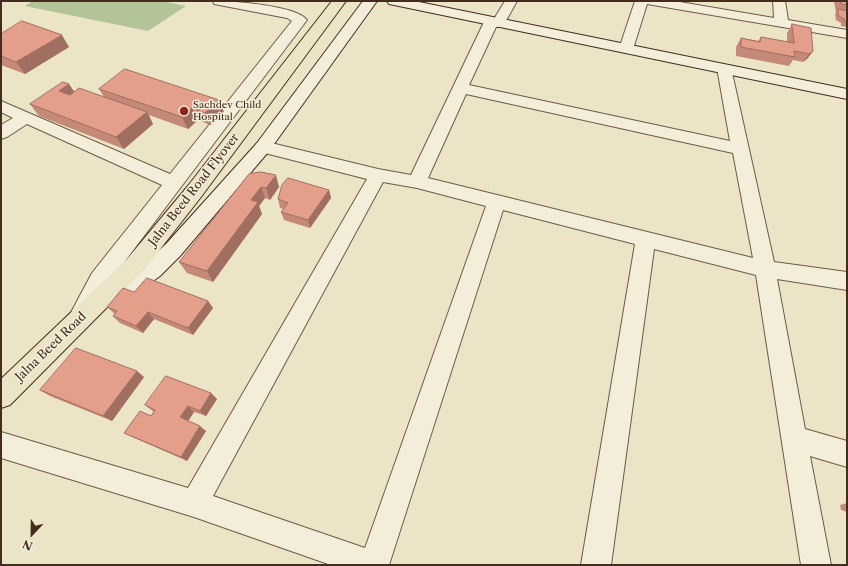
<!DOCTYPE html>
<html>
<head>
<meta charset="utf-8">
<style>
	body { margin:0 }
	#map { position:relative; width:848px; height:566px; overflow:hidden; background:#ece4c6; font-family:"Libre Caslon Text",serif }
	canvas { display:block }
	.frame { position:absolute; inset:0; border:2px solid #442c1e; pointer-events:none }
	.north { position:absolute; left:12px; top:514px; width:40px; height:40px; -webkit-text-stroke:3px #f3edda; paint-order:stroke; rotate:202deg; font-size:11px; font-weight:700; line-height:16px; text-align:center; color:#442c1e }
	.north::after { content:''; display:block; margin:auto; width:14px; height:18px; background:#442c1e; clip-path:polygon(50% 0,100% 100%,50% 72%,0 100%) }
</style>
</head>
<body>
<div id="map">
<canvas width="848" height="566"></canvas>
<div class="frame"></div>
<div class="north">N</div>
</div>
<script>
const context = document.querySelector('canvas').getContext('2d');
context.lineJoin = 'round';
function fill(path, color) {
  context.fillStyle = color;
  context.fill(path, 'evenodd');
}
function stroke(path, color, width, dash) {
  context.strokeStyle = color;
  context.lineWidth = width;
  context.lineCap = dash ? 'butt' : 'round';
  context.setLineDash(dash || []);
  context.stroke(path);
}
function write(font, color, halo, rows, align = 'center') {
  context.font = font + ' "Libre Caslon Text",serif';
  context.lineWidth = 3;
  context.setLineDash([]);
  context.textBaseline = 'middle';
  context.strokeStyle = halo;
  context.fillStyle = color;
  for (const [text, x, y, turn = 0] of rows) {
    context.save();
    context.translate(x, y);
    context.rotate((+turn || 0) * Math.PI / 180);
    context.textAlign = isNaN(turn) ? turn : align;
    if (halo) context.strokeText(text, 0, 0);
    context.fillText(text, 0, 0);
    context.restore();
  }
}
fill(new Path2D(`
	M33,1H162L186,6L148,31L25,6Z`), '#b3c598');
const street = new Path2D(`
	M213,1C231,1 296,5 307,20L107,285L87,325L79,328L71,325L68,318L92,273L162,185L27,124L7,137L1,139V125L13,118L1,112V101L170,174L292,21L287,18L214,4Z
	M505,1H517L503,26L496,27L469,85L730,141L717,68L719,65H729L731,68L774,262L847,272V290L777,279L805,429L847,441V467L810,456L831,565H801L756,275L654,249L611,565H581L635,244L503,210L389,565H331L194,517L1,458V432L188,488L367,179L257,151L254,147L257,143L263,141L378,169L411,175L484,22L486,19H494ZM466,94L733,153L753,258L428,178ZM383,182L417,188L486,206L365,548L213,496Z
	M635,1H674L774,18L773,1H785L788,20L847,30V38L647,4L633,49L631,52H621L619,49Z`);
const secondary = new Path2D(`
	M363,1H377L269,151L180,256L160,276L142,289L102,307L94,305L91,298L94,291L126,277L144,264L166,244L257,143Z
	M387,1H414L847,89V99L394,5L389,4Z`);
const primary = new Path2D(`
	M332,1H346L201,197L143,271L10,405L1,408V379L127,259L187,187Z`);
stroke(street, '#6e5a48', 2);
stroke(secondary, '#442c1e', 2);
stroke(primary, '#442c1e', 2);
fill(street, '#f3edda');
fill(secondary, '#f3edda');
fill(primary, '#ece4c6');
fill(new Path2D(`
	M834,1H847V27L841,26V23L836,20L835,14L836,13Z
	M792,24L813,51L807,59L803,62L793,60L789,66L736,56V47L741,38L758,41L761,37L787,42V33Z
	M1,34L69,47L25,74L1,65Z
	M69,84L74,92L104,97L99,89L224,112L210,125L198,120L188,129L149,115L153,124L124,149L39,116L30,104Z
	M261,172L279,187L270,200L265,198L259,206L262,214L213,282L187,273L179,262Z
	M329,190L331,198L310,228L284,220L281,212L284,209L280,208L278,199Z
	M134,292L208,301L213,308L193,335L154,319L143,333L120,323L113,316L115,314L107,307Z
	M144,377L112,421L50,396L40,390Z
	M211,393L217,399L206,416L194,412L188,421L206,431L187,461L132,437L124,433L151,416L154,412L145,405Z
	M847,503V512L841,510L840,505Z`), '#c48977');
fill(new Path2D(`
	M62,35L69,47L25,74L16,62Z
	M813,51L807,59L803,62L809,54Z
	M69,84L77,96L67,103L59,91Z
	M219,100L224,112L210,125L205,113Z
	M192,108L198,120L188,129L182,117Z
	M147,112L153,124L124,149L116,137Z
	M276,175L279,187L270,200L266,188Z
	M261,187L265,198L259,206L262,214L213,282L207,271L251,200Z
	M329,190L331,198L310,228L308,220Z
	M208,301L213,308L193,335L188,328Z
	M148,312L154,319L143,333L136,326Z
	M137,371L144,377L112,421L103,416Z
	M211,393L217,399L206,416L200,411Z
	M188,406L194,412L187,423L180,417Z
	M200,426L206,431L187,461L181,457Z`), '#a06f61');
const building = new Path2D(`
	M841,1H847V5L841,4Z
	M838,9L847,11V22H845L844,19L839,16Z
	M22,21L62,35L16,62L1,56V34Z
	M792,24L811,28L813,51L809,54L794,51L795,57L741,47V38L760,42L761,37L794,43Z
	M125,69L219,100L205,113L192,108L182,117L99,89Z
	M63,82L69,84L59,91L70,95L79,88L147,112L116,137L30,104Z
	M261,172L276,175L266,188L261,187L251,200L258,202L207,271L179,262L249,174Z
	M288,178L329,190L308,220L281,212L288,203L278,199L282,185Z
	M147,278L208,301L188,328L148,312L136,326L113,316L117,311L107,307L123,288L134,292Z
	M76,348L137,371L103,416L40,390Z
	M166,376L211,393L200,411L188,406L180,417L200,426L181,457L124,433L140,411L151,416L155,410L145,405Z`);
fill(building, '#e49f8a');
stroke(building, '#a06f61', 1);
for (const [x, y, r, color] of [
	[184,111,5,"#8f2418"]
]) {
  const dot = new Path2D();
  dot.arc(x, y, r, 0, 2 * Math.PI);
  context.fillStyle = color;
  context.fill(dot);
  stroke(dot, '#f3edda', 1.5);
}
write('10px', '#442c1e', '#f3edda', [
	["Sachdev Child",193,105],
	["Hospital",193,117]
], 'left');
write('12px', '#442c1e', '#f3edda', [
	["Jalna Beed Road Flyover",194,190,-52],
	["Jalna Beed Road",51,347,-44]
]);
</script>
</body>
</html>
